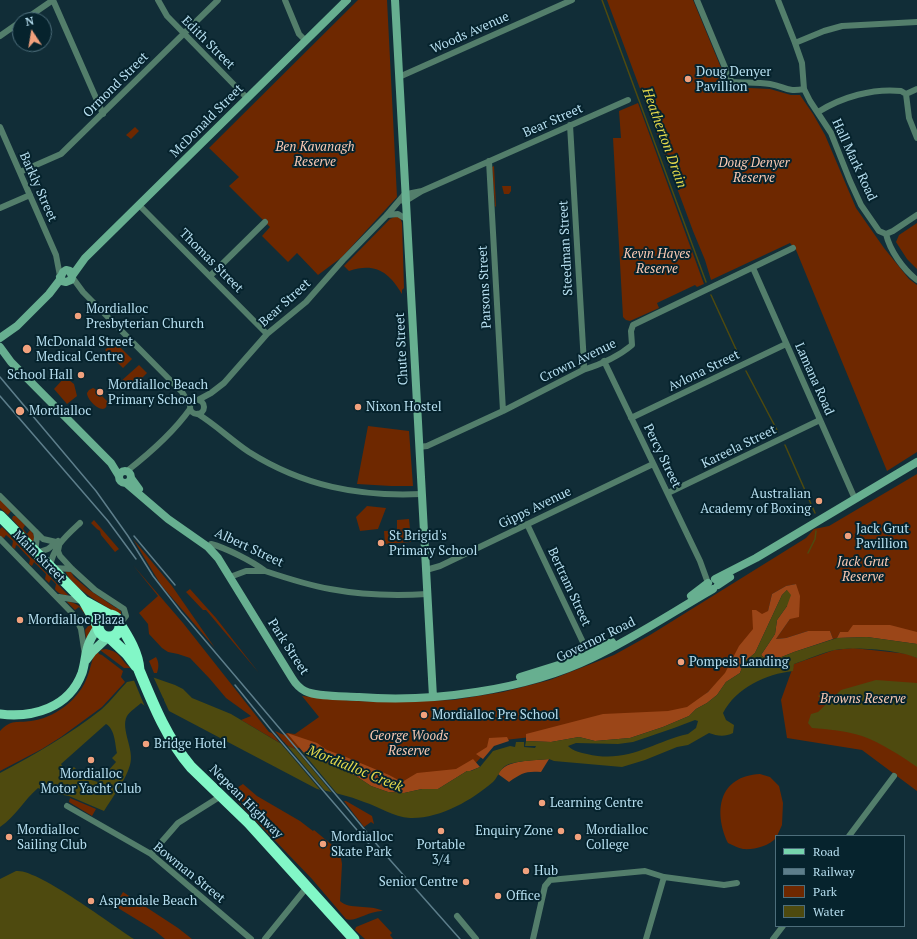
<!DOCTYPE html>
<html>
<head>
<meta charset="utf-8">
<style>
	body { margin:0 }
	#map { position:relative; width:917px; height:939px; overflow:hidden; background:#112d37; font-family:"PT Serif",serif }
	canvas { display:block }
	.legend { position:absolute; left:775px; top:835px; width:130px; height:92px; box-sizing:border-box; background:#06232d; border:1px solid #4d6e7b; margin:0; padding:5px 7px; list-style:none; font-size:12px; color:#b7dff0 }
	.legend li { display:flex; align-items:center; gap:8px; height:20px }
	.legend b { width:20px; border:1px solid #4d6e7b }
	.north { position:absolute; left:12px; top:12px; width:40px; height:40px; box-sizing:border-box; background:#06232d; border:1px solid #4d6e7b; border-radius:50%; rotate:348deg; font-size:11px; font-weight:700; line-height:16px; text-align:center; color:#b7dff0 }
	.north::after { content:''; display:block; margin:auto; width:14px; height:18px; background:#f1a17d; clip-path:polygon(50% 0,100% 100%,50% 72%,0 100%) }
</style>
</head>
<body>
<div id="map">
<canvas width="917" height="939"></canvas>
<ul class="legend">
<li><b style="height:5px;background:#76d5ad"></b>Road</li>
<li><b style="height:5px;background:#5d7e8b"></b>Railway</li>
<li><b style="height:11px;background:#6e2800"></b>Park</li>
<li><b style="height:11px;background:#4e4a0f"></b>Water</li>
</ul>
<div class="north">N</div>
</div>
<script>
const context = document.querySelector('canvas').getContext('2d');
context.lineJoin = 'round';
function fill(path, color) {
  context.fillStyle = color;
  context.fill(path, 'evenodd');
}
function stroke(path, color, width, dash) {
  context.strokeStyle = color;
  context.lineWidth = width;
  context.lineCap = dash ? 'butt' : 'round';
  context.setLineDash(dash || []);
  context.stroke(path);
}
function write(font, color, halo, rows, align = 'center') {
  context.font = font + ' "PT Serif",serif';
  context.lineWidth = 4;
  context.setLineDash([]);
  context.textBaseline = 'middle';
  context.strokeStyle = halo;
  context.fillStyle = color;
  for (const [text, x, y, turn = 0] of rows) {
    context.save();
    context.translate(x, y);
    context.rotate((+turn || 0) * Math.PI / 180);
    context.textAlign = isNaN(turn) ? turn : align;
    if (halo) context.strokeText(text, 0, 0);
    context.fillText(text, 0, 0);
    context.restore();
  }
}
fill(new Path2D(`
	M358,0H387L397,197L342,257L318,275L297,253L288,262L262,236L270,227L229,186L239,177L209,148Z
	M607,0H693L729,87L770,89L791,95H800L813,114L825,135L856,208L884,248L909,279L917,285V452L887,471L796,250L790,243L711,280L705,260L693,231Z
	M638,103L704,284L697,287L695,285L657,303L659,308L630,321L626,320L623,317L613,138H621L619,111Z
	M135,127L139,131L131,139L126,135Z
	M494,166L496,206L495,207L492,167Z
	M502,186H511V191L509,194H504Z
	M397,216L400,217L402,223L404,288L402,290V294C389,272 375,262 349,271L344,266L390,219Z
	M917,223V269L907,259L896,242L899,235Z
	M114,341L132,359L123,368L105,350Z
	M139,365L147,373L129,391L120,382Z
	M65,377L74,384L77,396L67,404L54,389Z
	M93,388L95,389L107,401C108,419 87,402 87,393L89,390Z
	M368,426L409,431L413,486H391L357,484Z
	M917,474V638L840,632L837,638L833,639L830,631H808L786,638L776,639L790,619L796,584L786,586L772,594L768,611L739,663L695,704L655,723L496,741L473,766L450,778L388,785L307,745L295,749L286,745L275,731L284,735L287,733L295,734L319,717L302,696L355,701L393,702L453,700L503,692L550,680L614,655L650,635L806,538L814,529L829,526Z
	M0,499L11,511L8,515L0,508Z
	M367,506L386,508L378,529L360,531L356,517Z
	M13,516H16L25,525L23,529L27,534L30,530C34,534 35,536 33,542L12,519Z
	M409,519L410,529L397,530V520Z
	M94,520L119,549L115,552L101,535L100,531L97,529L91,523Z
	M2,527L69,596C64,595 58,594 55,589L56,584L51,579L49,583L45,579L46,574L34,562L32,566L29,564L30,559L18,546L16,545L15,549L12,547L13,541L6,535L4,538L0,536V529Z
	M410,530L411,542L385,544L384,531Z
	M133,539L172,586L215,648L161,585Z
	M133,565L183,623L269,732L272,733L280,743L241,720L251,716L226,698L210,679L190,658L178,654L168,652L162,648L149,634L148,624L139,613L158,596Z
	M65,571L71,572L74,577L88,589L116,608H118L121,612V616C103,604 75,591 65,571Z
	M190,589L216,618L259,673L206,610H203L186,592Z
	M68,601C84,606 88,613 93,628L86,639L85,630L89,625L85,614L79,607L75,610L67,602Z
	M853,648L909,654L917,658V791L862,750L787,738L781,700L794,664L834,650Z
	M106,649C122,652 120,661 131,668H124L100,650Z
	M98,652L99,654L102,655L123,671L121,677L125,682L102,707L61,737L42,749L0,771V731C11,719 17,723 31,721C54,718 77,701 86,680C90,671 91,662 95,653Z
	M156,657C159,662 159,667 157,673H154L149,661Z
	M760,774L770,777L779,786L783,803L782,825L777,836H776V838C769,846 754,850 743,849C738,848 733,845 728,843C713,811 719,776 760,774Z
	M243,784L257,796L300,821L313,831L314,830L338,850L336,852L341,858L342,864L340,901C349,910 370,904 383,911C370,910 354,923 346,919L312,879L232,796V791Z
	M70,798L96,809L92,816L69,802Z
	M344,801H346L372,816L374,824L371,822L364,827Z
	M123,892L178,928L192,939H165L154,930L113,905L110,901L117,902Z
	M378,918L392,933L390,935L393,939H365L355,930L356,927Z`), '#6e2800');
fill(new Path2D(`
	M796,584L800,596L799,617L790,619L776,639L786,638L808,631H830L833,639L794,652L769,662L761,655L775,634L777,620L787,606V590L782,595L755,653L744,662L740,673L726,682L717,695L707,703L696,709L689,716L663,727L630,738L595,741L579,737L551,742L526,741V734L603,714L668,711L687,707L708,692L725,673L739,646L753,629L752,610H756L762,614L768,611L772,594L786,586Z
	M853,625H890L917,632V644L867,637L837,638L840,632H848Z
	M287,733L317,743L327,750L346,757L389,775L402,782L417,773L456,769L473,759L480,767L470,771H467L438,789H422L404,793L388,792L371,786L356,776L303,752Z
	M507,737L509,741L494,746L483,759L476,754L487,747L489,738Z
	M549,759L541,772C525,771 522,773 509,782L498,774C506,759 533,761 549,759Z`), '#9b4618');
fill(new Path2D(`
	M787,590L791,595L787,606L777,620L775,634L761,655L769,662L794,652L837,638L867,637L917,644V658C900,650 854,646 835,650C824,652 806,660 794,664L793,671C766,674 736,688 723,713L726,720L734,725L733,733C725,737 717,736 709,733L688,745L677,747L645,760L622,767L554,761L549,759C538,760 519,761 509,764C500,767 499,776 493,782C472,800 440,819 410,818C393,817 380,807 364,802C349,796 333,792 317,789L169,711L163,698L145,706L141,703C137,707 130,711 127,716C120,729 135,750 130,765C125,782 113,796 104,811L69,796L47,792L38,788C24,800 16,816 0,827V773C36,754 70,734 102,709C111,701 119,690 127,682L152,677L175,685L183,689L192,698L231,714L278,742L315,757L356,776L371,786L388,792L404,793L422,789H438L467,771H471L480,767L493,751L510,746L515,747L516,742H524V747L535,748L536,746H525L526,741L551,742L579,737L595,741L630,738L663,727L689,716L696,709L707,703L717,695L726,682L740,673L744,662L755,653L782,595ZM695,720L698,721L696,728L688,734C652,742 628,764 587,754C581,753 573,751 568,746L576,743L618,744L633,742L674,728ZM106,724C115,729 115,744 117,753L112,758L116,762L98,782L71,774L76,769L74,767L66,772L61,764Z
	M876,680L917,683V767C900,755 881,743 862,736C846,731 828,729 812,728L808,723L811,714L818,712L841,690Z
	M16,871C37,868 112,925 134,939H0V879Z`), '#4e4a0f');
fill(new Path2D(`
	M153,676L164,700L145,707L133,678Z
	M277,739L284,742L327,793L322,792Z
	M293,746L300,749L339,796L334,795Z`), '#112d37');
stroke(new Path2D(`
	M602,0L706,282
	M711,295L740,358
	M746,371L778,432
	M785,445L815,513
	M808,553L815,539L816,531
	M819,696L829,704`), '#4e4a0f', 1.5);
stroke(new Path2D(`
	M53,0L103,114
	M158,0L167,16L247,98
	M285,0L299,34L306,41
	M697,0L729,77L732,82C745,83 757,82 770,84C786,87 786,92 804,89
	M778,0L795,43L802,63L804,89L810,101L831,133L850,181L861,205L879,231L886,234
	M24,20L53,0
	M0,36L20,22
	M795,43L824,31L842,26L917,22
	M399,77L572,0
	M906,94L917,89
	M818,112C842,97 873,88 901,91L906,94L909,118L917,138
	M570,125L584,364L583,370
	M0,127L56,255L60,276
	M489,161L503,411
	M20,172L61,154L218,0
	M404,202L422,191L628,100
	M139,205L267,334
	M0,208L30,195
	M387,215L398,214L406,219
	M886,234C890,251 903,269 917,280
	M886,234L893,231L917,215
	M753,268L855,499
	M210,276L265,222
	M72,277L83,292L182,392L190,405
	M604,361L700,561L708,583
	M198,400L211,393L224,383L267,334L306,302L343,260L387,215L404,195L407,194L422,191
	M190 407a7 7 0 1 1 14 0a7 7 0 1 1-14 0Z
	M198,414C216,425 231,440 249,452C303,486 359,497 422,494
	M631,418L786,344
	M419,447L427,446L503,411L583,370C599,365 619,356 632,345L631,331L633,325L793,248
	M127,471C150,453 173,433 190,409
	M668,493L820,420
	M0,496L43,539L56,542
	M527,524L589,655
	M0,539L75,616L81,629L85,655
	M211,544C226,548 252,561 265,571C286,578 307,585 330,589C362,595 395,596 427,594
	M59,546L58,551L60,556L72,569L95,590L124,609L126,616L123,620L118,621
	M35,552L37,537L36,532
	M36,553L48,549L58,541
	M50,567C53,547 66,536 80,523
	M53,568L72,569
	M426,570L440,566L653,464
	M230,577L246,571H265
	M59,597L83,601
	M67,806L151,854L251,939
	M849,836L894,776
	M151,854L178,823L221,796
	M664,877L724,885L737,883
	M457,916L476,939
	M265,939L307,887
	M533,939L545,886L550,880L645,871L664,877L646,939
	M773,939L783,926`), '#537e6b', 6);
stroke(new Path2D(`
	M395,0L433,697
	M72,276L85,258L347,0
	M0,338L17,326L49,294L59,281L63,272L66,270L70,271L72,277L71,280L66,282L62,281L60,277
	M0,347L11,362L111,463L119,476
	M119 477a6 6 0 1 1 12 0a6 6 0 1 1-12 0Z
	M131,478L139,489
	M126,483L168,519L208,547L218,558L292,678C295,683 299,688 305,691C316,697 345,696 359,697C431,703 526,690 592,658C634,638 673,612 713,589
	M715,579L756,558L917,462
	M718,585L730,577
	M691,596L708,583
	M520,677L568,662L612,642`), '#67af90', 8);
stroke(new Path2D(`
	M86,660L92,652L108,637
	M0,714C33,718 69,708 82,673C85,664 85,655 88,646C90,639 94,633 98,627`), '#76d5ad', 9);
stroke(new Path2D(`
	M0,516L84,601L98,626
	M84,601L113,617
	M98 626a11 11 0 1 1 22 0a11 11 0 1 1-22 0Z
	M119,623C128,637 138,653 139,670C153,704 167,739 191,767L249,823L354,939
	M109,637L127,654L136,666`), '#82f7c7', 11);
stroke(new Path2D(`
	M0,377L96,491L128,536L153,576L181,612L342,802L383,852L460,939
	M0,396L108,521L136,559
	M134,536L175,585
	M235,685L272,731L369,844`), '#5d7e8b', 1.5);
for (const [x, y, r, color] of [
	[688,79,4,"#f1a17d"],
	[78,316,4,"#f1a17d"],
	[27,349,5,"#f1a17d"],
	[81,375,4,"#f1a17d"],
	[100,392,4,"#f1a17d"],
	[358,407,4,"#f1a17d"],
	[20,411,5,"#f1a17d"],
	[819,501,4,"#f1a17d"],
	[848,536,4,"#f1a17d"],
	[381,543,4,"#f1a17d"],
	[20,620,4,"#f1a17d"],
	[681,662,4,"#f1a17d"],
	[424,715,4,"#f1a17d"],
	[146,744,4,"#f1a17d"],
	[91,760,4,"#f1a17d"],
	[542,803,4,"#f1a17d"],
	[441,831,4,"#f1a17d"],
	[561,831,4,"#f1a17d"],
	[9,837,4,"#f1a17d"],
	[578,837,4,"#f1a17d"],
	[323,844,4,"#f1a17d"],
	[526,871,4,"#f1a17d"],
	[466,882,4,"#f1a17d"],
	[498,896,4,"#f1a17d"],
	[91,901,4,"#f1a17d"]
]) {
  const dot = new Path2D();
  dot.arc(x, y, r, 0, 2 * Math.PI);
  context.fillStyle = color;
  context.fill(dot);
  stroke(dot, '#06232d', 1.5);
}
write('13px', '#b7dff0', '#06232d', [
	["Woods Avenue",470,33,-24],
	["Edith Street",208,43,45],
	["Ormond Street",116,85,-45],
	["McDonald Street",207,121,-45],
	["Bear Street",553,121,-24],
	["Hall Mark Road",854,160,65],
	["Barkly Street",38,187,66],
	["Steedman Street",566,248,-93],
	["Thomas Street",211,261,45],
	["Parsons Street",485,287,-93],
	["Bear Street",285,303,-42],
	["Chute Street",402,349,-93],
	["Crown Avenue",578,361,-26],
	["Avlona Street",704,371,-26],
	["Lamana Road",814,379,66],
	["Kareela Street",739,447,-26],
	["Percy Street",662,456,64],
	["Gipps Avenue",535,508,-26],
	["Albert Street",249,548,25],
	["Main Street",39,557,45],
	["Bertram Street",569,587,65],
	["Governor Road",596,640,-26],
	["Park Street",288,647,57],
	["Nepean Highway",246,802,45],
	["Bowman Street",189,873,39]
]);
write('13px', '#b7dff0', '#06232d', [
	["Doug Denyer",696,72],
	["Pavillion",696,87],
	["Mordialloc",86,309],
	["Presbyterian Church",86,324],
	["McDonald Street",36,342],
	["Medical Centre",36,357],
	["School Hall",73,375,"right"],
	["Mordialloc Beach",108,385],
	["Primary School",108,400],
	["Nixon Hostel",366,407],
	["Mordialloc",29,411],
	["Australian",811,494,"right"],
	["Academy of Boxing",811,509,"right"],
	["Jack Grut",856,529],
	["Pavillion",856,544],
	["St Brigid's",389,536],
	["Primary School",389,551],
	["Mordialloc Plaza",28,620],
	["Pompeis Landing",689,662],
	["Mordialloc Pre School",432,715],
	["Bridge Hotel",154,744],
	["Mordialloc",91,774,"center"],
	["Motor Yacht Club",91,789,"center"],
	["Learning Centre",550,803],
	["Mordialloc",17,830],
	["Sailing Club",17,845],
	["Mordialloc",586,830],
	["College",586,845],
	["Enquiry Zone",553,831,"right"],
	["Mordialloc",331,837],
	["Skate Park",331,852],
	["Portable",441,845,"center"],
	["3/4",441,860,"center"],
	["Hub",534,871],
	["Senior Centre",458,882,"right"],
	["Office",506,896],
	["Aspendale Beach",99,901]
], 'left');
write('italic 13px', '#fbcab4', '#06232d', [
	["Ben Kavanagh",315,147],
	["Reserve",315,162],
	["Doug Denyer",754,163],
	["Reserve",754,178],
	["Kevin Hayes",657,254],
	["Reserve",657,269],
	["Jack Grut",863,562],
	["Reserve",863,577],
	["Browns Reserve",863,699],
	["George Woods",409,736],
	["Reserve",409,751]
]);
write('italic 14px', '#e4d94b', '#06232d', [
	["Heatherton Drain",664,138,70],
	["Mordialloc Creek",355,769,22]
]);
</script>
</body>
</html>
